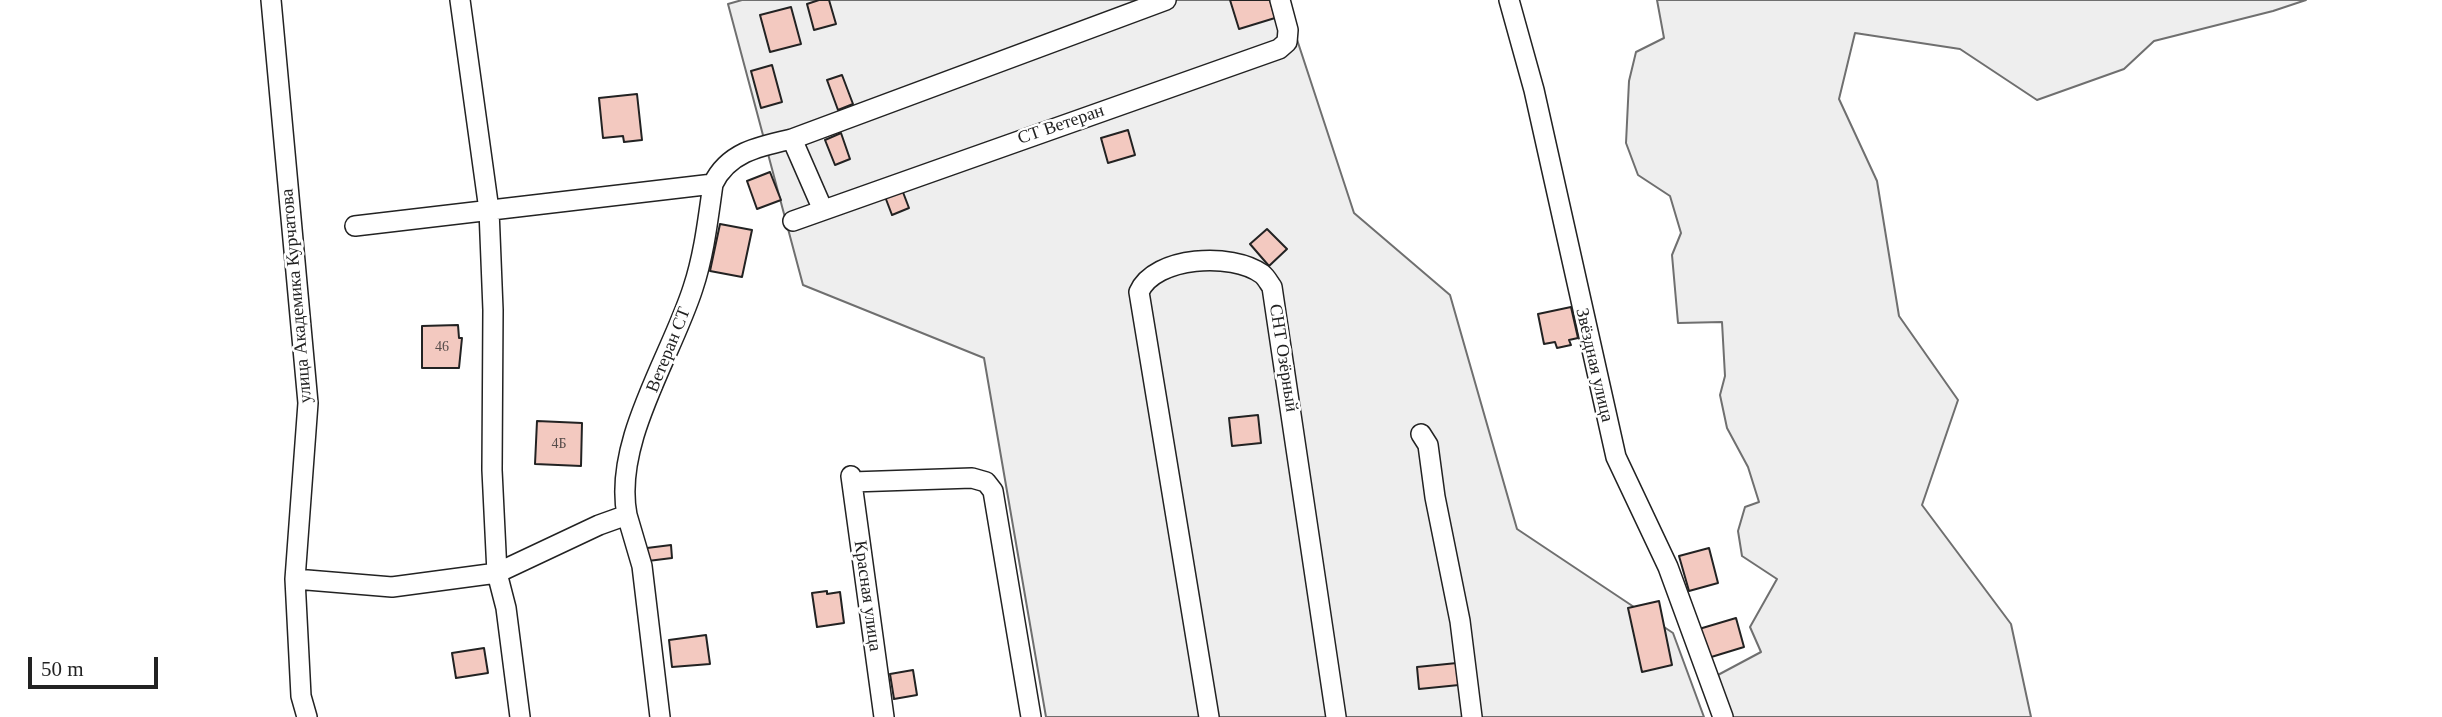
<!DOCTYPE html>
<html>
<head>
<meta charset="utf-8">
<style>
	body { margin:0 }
	#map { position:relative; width:2442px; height:717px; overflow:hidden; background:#fff; font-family:Georgia,serif }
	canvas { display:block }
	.scale { position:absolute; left:28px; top:657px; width:130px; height:32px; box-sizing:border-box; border:4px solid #222; border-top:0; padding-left:9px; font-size:21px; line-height:24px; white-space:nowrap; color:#222; -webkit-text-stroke:5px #fff; paint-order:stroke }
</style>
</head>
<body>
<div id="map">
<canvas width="2442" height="717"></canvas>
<div class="scale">50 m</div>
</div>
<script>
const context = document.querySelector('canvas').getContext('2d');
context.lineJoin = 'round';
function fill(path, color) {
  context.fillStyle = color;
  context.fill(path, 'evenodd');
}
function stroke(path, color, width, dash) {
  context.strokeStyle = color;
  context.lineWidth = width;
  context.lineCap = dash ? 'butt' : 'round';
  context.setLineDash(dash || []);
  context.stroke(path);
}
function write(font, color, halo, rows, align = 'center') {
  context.font = font + ' Georgia,serif';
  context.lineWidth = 5;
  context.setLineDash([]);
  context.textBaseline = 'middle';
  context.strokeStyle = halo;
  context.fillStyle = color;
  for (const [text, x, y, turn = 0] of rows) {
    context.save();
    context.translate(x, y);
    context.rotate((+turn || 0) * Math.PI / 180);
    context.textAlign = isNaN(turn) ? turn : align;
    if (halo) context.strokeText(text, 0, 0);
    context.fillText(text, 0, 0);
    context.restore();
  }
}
const green = new Path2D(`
	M742,0H1284L1354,213L1450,295L1517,529L1673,633L1704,717H1046L984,358L803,285L728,4Z
	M1657,0H2306L2273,11L2154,41L2124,69L2037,100L1960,49L1855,33L1839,99L1877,181L1899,316L1958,400L1922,505L2011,624L2031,717H1730L1716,676L1761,652L1750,627L1777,579L1742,556L1738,531L1745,507L1759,502L1748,467L1727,428L1720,395L1725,376L1722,322L1678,323L1672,255L1681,233L1670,196L1638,175L1626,143L1629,81L1636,52L1664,38Z`);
fill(green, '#eee');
stroke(green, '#6f6f6f', 2);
const building = new Path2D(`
	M819,0H829L836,24L814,30L807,4Z
	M1230,0H1270L1275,18L1239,29Z
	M791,7L801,44L770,52L760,15Z
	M772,65L782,102L761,108L751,71Z
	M842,75L853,104L838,110L827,80Z
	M637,94L642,140L624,142L623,136L603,138L599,98Z
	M1128,130L1135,155L1108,163L1101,138Z
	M841,133L850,159L835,165L825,140Z
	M770,172L781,200L757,209L747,181Z
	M901,187L909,208L892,215L884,194Z
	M720,224L752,230L742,277L710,271Z
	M1267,229L1287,249L1269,266L1250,244Z
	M1571,307L1578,338L1569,340L1571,345L1557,348L1555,342L1544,344L1538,314Z
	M458,325L459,338H462L459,368H422V326Z
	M1258,415L1261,443L1232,446L1229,418Z
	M537,421L582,423L581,466L535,464Z
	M671,545L672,558L648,561L647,548Z
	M1709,548L1718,583L1689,591L1679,556Z
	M827,591V594L840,592L844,623L817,627L812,593Z
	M1659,601L1672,665L1642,672L1628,608Z
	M1736,618L1744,647L1708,658L1699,629Z
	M706,635L710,664L672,667L669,640Z
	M484,648L488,673L456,678L452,653Z
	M1457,663L1459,685L1419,689L1417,667Z
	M913,670L917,695L894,699L890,674Z`);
fill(building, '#f3c9c0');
stroke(building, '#222', 2);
const minor = new Path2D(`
	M271,0L308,403L295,579L301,696L307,717
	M460,0L489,210L493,310L492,470L497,573L506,608L520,717
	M1509,0L1534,90L1616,457L1668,567L1723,717
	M792,139L823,210
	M793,221L1279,49L1287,42L1288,30L1280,0
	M355,226L713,184
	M1421,434L1428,445L1435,497L1460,621L1472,717
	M851,476L884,717
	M852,482L972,478L986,482L993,491L1031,717
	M627,515C613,442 671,357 693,288C704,255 708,219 713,184C728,152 760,146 792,139L1166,0
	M295,579L392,587L497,573L599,525L627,515L642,566L660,717
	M1209,717L1139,292C1155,256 1232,252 1262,274C1266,277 1269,283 1272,287L1336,717`);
stroke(minor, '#222', 22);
stroke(minor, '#fff', 19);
write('14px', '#564c4a', null, [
	["46",442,347],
	["4Б",559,444]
]);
write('18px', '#222', '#fff', [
	["СТ Ветеран",1061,125,-19],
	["улица Академика Курчатова",297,296,-95],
	["Ветеран СТ",669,350,-68],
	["СНТ Озёрный",1283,358,81],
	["Звёздная улица",1594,365,77],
	["Красная улица",867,596,82]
]);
</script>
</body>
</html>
